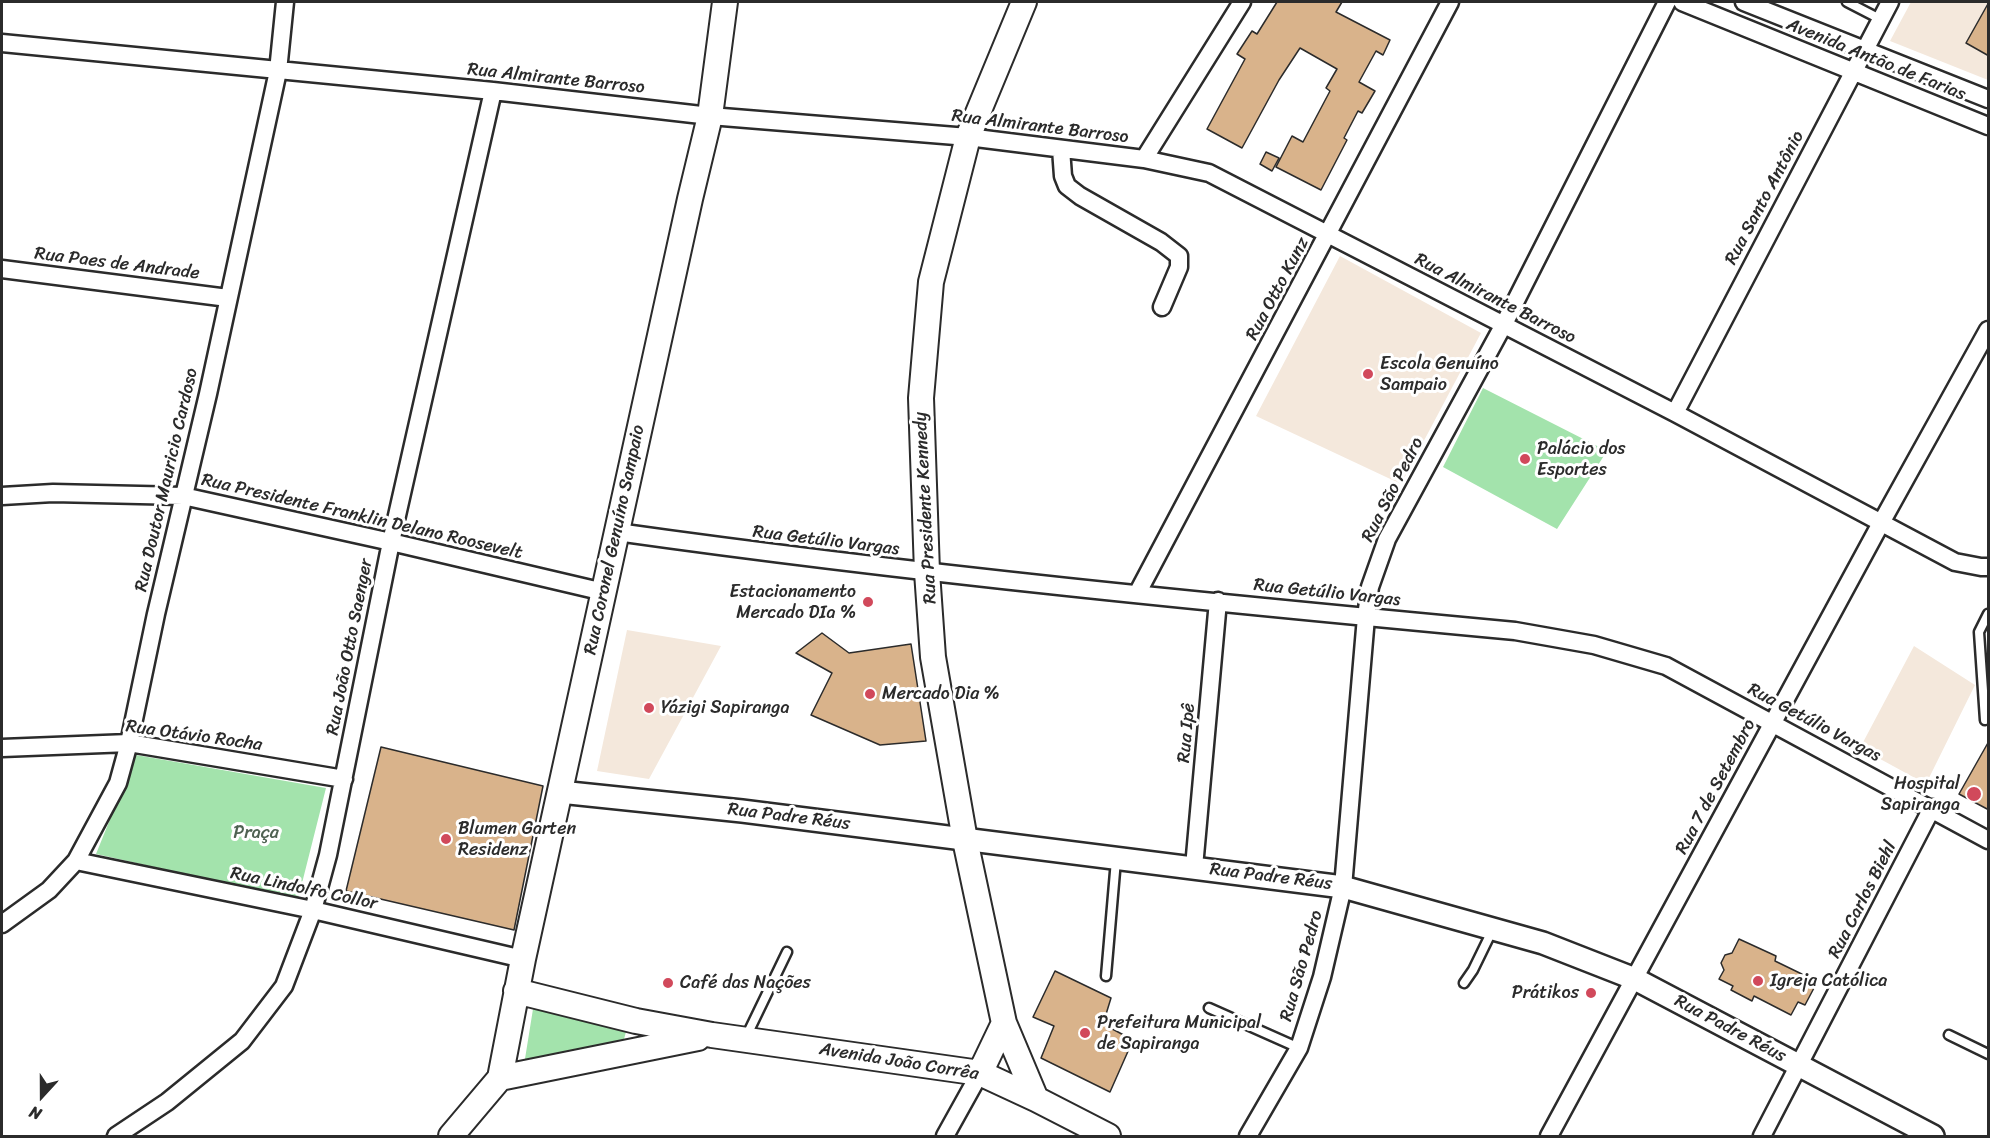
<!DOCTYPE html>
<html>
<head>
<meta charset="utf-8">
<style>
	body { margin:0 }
	#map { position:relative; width:1990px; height:1138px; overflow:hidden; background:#fff; font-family:Sriracha,sans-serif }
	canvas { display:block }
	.frame { position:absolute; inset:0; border:3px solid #2b2b2b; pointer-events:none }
	.north { position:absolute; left:12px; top:1066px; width:60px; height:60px; -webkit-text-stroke:4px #fff; paint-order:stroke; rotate:201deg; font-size:16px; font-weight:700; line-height:24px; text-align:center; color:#2b2b2b }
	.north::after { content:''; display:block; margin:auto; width:21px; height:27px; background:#2b2b2b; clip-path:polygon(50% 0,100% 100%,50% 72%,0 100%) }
</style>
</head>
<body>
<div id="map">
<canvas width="1990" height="1138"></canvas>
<div class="frame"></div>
<div class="north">N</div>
</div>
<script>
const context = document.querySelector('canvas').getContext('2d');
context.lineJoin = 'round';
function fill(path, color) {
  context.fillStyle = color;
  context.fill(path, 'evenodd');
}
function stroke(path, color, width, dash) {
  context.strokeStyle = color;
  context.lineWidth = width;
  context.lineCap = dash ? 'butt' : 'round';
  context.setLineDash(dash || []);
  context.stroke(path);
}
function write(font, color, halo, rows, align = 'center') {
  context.font = font + ' Sriracha,sans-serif';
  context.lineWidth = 6;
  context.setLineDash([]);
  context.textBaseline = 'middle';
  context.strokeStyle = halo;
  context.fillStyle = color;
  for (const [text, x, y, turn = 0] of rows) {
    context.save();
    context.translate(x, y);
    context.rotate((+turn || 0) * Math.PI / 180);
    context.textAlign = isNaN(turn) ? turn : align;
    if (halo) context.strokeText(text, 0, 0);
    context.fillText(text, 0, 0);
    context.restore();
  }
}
fill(new Path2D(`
	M1911,2H1988V80L1890,41Z
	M1340,256L1481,333L1401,484L1256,416Z
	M627,630L721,646L649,779L597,771Z
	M1914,646L1975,685L1926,784L1860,748Z`), '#f4e8dc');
fill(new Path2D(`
	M1483,388L1607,451L1557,529L1443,467Z
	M136,755L326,788L298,899L96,854Z
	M533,1009L627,1028L623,1043L524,1065Z`), '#a3e3ac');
const building = new Path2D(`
	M1277,2H1342L1336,12L1390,40L1383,55L1376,51L1359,82L1375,91L1362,113L1358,111L1344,138L1347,140L1321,190L1276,167L1292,136L1303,142L1330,91L1326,88L1337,69L1300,48L1279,80L1242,148L1207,129L1245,59L1237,54L1252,31L1257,34Z
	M1989,2V56L1966,43Z
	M1266,152L1279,158L1272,171L1260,164Z
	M822,633L849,653L911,644L926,741L880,745L811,715L832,673L796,653Z
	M1989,741V810L1959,794Z
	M381,747L543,786L514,930L346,891Z
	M1739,939L1776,956L1775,961L1810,978L1807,985L1814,988L1805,1005L1798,1002L1791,1015L1754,996L1752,1001L1731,990L1733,986L1719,979L1724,970L1721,963L1725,955L1732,953Z
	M1055,971L1111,998L1103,1024L1133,1040L1110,1092L1041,1058L1054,1026L1033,1017Z`);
fill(building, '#d9b38b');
stroke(building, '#2b2b2b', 1.5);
const service = new Path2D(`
	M1847,2L1880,19
	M1985,720L1979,632L1988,614
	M1106,976L1116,860
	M1464,983L1473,970L1493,929
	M1209,1008L1299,1048
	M1949,1035L1988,1054
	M745,1039L787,952`);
const minor = new Path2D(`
	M1682,2L1988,126
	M1744,2L1988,99
	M2,43L493,91L710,116L968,137L1144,159L1209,173L1675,413L1955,562L1981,567H1988
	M1061,149L1063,176L1067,186L1080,196L1161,242L1179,256V267L1162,307
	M1144,159L1242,2
	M2,269L228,298
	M1675,413L1890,2
	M2,496L53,493L183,496L391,542L604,592
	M617,532C915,574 1215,603 1515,631L1594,645L1666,666L1988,840
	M1137,594L1450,2
	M2,748L129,743L344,779
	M76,861L313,910L523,959
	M1194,867L1218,601
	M2,924L49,890L76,861L118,783L129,743L156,614L208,394L278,71L285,2
	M116,1136L167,1102L242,1041L284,986L313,910L328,855L391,542L493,91
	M945,1136L980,1073
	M1248,1136L1299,1048L1322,977L1343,887L1366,617L1370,587L1387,539L1503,326L1667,2
	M1549,1136L1881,523L1988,330
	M1762,1136L1932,808`);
const tertiary = new Path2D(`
	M560,792L742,811L1343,887L1543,943L1635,979L1933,1136`);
const secondary = new Path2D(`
	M1024,2L968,137L931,282L921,398L927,572L933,657L965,840L1004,1023L1036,1099
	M516,991L636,1021L712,1035L980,1073L1036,1099L1108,1136
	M980,1073L1004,1023
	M500,1078L523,959L690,199L710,116L725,2
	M451,1136L500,1078L698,1038`);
stroke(service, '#2b2b2b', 13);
stroke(minor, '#2b2b2b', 21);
stroke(tertiary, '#2b2b2b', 26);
stroke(secondary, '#2b2b2b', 28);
stroke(service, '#fff', 8);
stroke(minor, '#fff', 16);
stroke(tertiary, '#fff', 21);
stroke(secondary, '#fff', 24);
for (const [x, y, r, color] of [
	[1368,374,6,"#d1495b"],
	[1525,459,6,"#d1495b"],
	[868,602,6,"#d1495b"],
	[870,694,6,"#d1495b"],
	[649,708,6,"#d1495b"],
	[1974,794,8,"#d1495b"],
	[446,839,6,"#d1495b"],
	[1758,981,6,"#d1495b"],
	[668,983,6,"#d1495b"],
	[1591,993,6,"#d1495b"],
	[1085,1033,6,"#d1495b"]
]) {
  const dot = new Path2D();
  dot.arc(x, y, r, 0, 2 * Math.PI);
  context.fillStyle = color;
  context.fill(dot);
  stroke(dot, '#fff', 2);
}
write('18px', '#2b2b2b', '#fff', [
	["Avenida Antão de Farias",1876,60,22],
	["Rua Almirante Barroso",556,79,6],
	["Rua Almirante Barroso",1040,127,7],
	["Rua Santo Antônio",1765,198,-62],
	["Rua Paes de Andrade",117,264,7],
	["Rua Otto Kunz",1278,289,-62],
	["Rua Almirante Barroso",1495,299,27],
	["Rua Doutor Mauricio Cardoso",167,480,-77],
	["Rua São Pedro",1393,490,-63],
	["Rua Presidente Kennedy",926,508,-93],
	["Rua Presidente Franklin Delano Roosevelt",362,517,13],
	["Rua Coronel Genuíno Sampaio",615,540,-78],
	["Rua Getúlio Vargas",826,541,7],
	["Rua Getúlio Vargas",1327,593,6],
	["Rua João Otto Saenger",350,647,-79],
	["Rua Getúlio Vargas",1814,723,28],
	["Rua Ipê",1187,733,-85],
	["Rua Otávio Rocha",194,736,8],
	["Rua 7 de Setembro",1716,787,-62],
	["Rua Padre Réus",789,817,7],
	["Rua Padre Réus",1271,877,7],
	["Rua Lindolfo Collor",304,889,12],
	["Rua Carlos Biehl",1863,900,-63],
	["Rua São Pedro",1302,966,-74],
	["Rua Padre Réus",1730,1029,28],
	["Avenida João Corrêa",899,1062,9]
]);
write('18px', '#2b2b2b', '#fff', [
	["Escola Genuíno",1380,364],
	["Sampaio",1380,385],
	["Palácio dos",1537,449],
	["Esportes",1537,470],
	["Estacionamento",856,592,"right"],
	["Mercado DIa %",856,613,"right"],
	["Mercado Dia %",882,694],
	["Yázigi Sapiranga",661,708],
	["Hospital",1960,784,"right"],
	["Sapiranga",1960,805,"right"],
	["Blumen Garten",458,829],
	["Residenz",458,850],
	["Igreja Católica",1770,981],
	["Café das Nações",680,983],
	["Prátikos",1579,993,"right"],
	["Prefeitura Municipal",1097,1023],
	["de Sapiranga",1097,1044]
], 'left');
write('18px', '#4f6252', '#fff', [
	["Praça",256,833]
]);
</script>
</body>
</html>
